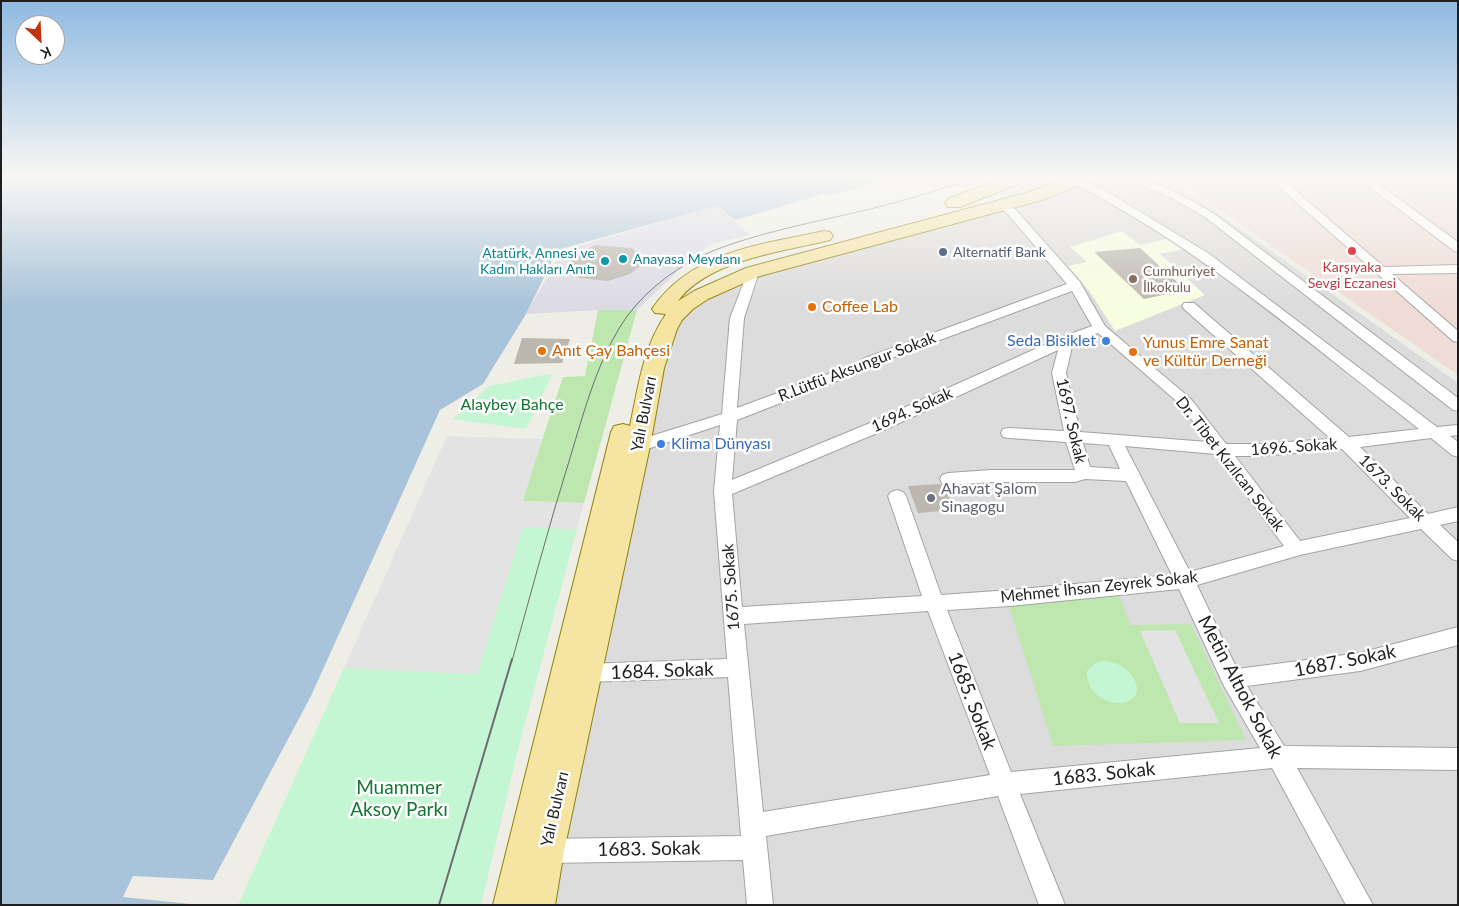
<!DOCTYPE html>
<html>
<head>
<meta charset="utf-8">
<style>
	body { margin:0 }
	#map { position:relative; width:1459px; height:906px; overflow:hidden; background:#efeee6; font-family:Lato,sans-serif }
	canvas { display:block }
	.frame { position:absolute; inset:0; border:2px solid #1f1f1f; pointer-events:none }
	.north { position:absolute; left:15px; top:15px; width:50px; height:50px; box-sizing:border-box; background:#fff; border:1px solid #a5a5a5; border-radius:50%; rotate:155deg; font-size:14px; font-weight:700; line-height:20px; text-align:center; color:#1f1f1f }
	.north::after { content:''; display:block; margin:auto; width:18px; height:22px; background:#c1340d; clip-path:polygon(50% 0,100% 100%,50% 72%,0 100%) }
</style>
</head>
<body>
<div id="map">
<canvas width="1459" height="906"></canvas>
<div class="frame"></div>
<div class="north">K</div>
</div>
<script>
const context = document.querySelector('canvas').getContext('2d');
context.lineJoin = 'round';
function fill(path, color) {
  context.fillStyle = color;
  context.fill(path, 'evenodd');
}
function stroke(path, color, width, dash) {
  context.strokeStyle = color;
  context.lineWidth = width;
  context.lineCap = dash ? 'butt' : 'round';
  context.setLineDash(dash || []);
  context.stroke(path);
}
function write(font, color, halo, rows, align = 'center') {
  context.font = font + ' Lato,sans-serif';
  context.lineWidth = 5;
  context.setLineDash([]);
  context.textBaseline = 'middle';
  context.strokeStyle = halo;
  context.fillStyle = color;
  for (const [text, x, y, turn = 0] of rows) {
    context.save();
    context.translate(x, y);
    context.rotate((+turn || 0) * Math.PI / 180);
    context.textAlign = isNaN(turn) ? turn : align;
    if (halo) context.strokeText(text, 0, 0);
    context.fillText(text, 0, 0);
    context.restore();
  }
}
fill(new Path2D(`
	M1038,178H1168L1458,383V905H546L671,304L731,274L992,202Z`), '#dddcdc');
fill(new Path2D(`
	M1174,178H1458V375Z`), '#efdcd6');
fill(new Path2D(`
	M1122,231L1140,245L1171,238L1185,249L1160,254L1205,295L1115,331L1090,292L1068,266L1087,262L1070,247Z`), '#f7fde0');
fill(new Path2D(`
	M598,310H637L584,503L522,501L563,377L585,376Z
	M1119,594L1130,625L1191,624L1246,740L1053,746L1009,606Z`), '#bee6af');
fill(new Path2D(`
	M553,373L526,429L452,419L489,386Z
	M523,527L577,529L519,746L481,905H238L344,668L477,674Z
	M1104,661C1116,662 1127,667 1133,677C1154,712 1086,713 1087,671L1097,662Z`), '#c5f6d4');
fill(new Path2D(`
	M447,436L542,439L523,501L584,503L577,529L523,527L477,674L344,668Z
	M1175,630L1219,723H1180L1140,631Z`), '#e3e3e3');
fill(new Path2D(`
	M717,206L750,235L712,244L693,257L637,310H598L526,314L556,262L551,254Z`), '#dcdae5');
fill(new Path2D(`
	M1,178H895L827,196L824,194L735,220L717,206L546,253L552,261L526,314L483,384L440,410L311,696L213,880L133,876L123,897L200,905H1Z`), '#a9c4da');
fill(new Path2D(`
	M596,245L632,248L639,256L640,266L630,274L608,281L579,278L568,265L572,255Z
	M1140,248L1186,290L1144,299L1094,252Z
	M522,338L570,339L562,363L514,364Z
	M940,484L944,486L954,510L918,513L908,486Z`), '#bcb7af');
const minor = new Path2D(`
	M1071,178H1080L1109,193L1208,253L1437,427L1458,425V435L1450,436L1458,442V457L1452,455L1431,438L1360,447L1428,514L1458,507V521L1440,525L1458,542V561L1452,559L1421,529L1300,555L1197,585L1237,669L1360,653L1458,627V645L1360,671L1247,686L1284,746L1458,748V770L1297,768L1373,905H1346L1272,768L1020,794L1065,905H1039L998,796L766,836L773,905H747L743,860L545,863L536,860L533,851L536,842L545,839L741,836L728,677L586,682L579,680L576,673L579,666L586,664L727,659L714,491L720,425L638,452L632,450L630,446L632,442L722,414L730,318L749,269H757L759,272L744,318L737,408L855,364L868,357L1067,284L1007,213L997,206L1003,203L1015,209L1080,282L1105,326L1191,399L1226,444H1260L1331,439L1184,309L1182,306L1184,303H1194L1349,437L1419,429C1307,342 1198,246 1071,182ZM1072,291L1092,326L1062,337L870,423L732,480L737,420L865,370L878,363ZM1098,333L1181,405L1208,442L1080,432L1066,373L1073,342ZM1058,350L1052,373L1064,431L1009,428L1003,429L1001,433L1003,437L1009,438L1066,442L1075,470H992L948,473L942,475L940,479L942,483L948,485L992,482H1075L1085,479L1126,481L1172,575L1010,590L941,595L906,496L903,492L897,490L891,492L888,496L922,596L742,607L732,494L882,431ZM1083,443L1109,445L1120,469L1090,467ZM1125,446L1216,454L1284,546L1190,572ZM1342,449L1410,518L1300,541L1235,456H1260ZM1179,589L1224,686L1260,748L1011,772L947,610L1010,606ZM928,611L990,775L763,812L744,624Z
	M1123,178C1156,178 1185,197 1213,213L1458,398V411L1453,410L1205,217L1172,198Z
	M1269,178H1281L1384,267L1458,265V273L1392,274L1458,331V342L1453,341Z
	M1358,178H1370L1458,242V252L1454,251Z
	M1451,178H1458V182Z`);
const primary = new Path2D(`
	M1004,178H1028L1026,181L960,207H948L945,203L948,199Z
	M1065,178H1086L1070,189L1042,200L760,276L708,299L693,309L682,320L677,329L664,368L650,446L564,851L555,905H493L611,432L614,426L623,424L630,426C638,388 643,347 666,314L655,313L652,309C692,251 760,245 824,231L830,232L833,236L830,240C782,252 710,259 678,301L694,291L746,268L1030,192Z`);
stroke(minor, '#a3a3a3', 2);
stroke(primary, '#90810a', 2);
fill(minor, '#fff');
fill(primary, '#f6e4a3');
stroke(new Path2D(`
	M512,661C531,593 549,525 570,458C585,409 598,357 628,315C650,286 681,264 715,250C759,233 806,224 853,213C894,204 935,191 976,178`), '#6d6d6d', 1);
stroke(new Path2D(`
	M439,905L512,659`), '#6d6d6d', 2);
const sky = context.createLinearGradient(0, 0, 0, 305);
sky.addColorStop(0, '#8fbae2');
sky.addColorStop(0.58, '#f8f7f4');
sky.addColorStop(1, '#f8f7f400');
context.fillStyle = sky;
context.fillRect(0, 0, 1459, 305);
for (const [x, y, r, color] of [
	[1352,251,5,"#e0444e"],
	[943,252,5,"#5c6f8a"],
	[623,259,5,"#0f9aa8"],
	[605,261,5,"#0f9aa8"],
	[1133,279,5,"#8d6e63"],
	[812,307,5,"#e8710a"],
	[1106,341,5,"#3f7fe0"],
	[542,351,5,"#e8710a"],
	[1133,352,5,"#e8710a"],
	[661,444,5,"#3f7fe0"],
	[931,498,5,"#6b7280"]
]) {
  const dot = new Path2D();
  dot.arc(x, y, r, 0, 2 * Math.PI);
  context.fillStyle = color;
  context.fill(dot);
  stroke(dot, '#fff', 2);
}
write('14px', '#4e5e75', '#fff', [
	["Alternatif Bank",953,252]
], 'left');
write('14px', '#0d838f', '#fff', [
	["Atatürk, Annesi ve",595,253],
	["Kadın Hakları Anıtı",595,269],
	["Anayasa Meydanı",633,259,"left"]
], 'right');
write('14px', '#be3a42', '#fff', [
	["Karşıyaka",1352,267],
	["Sevgi Eczanesi",1352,283]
]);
write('14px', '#785e54', '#fff', [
	["Cumhuriyet",1143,271],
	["İlkokulu",1143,287]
], 'left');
write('16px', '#c56008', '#fff', [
	["Coffee Lab",822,307],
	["Yunus Emre Sanat",1143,343],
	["ve Kültür Derneği",1143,361],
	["Anıt Çay Bahçesi",552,351]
], 'left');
write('16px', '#366cbe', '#fff', [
	["Seda Bisiklet",1096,341],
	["Klima Dünyası",671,444,"left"]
], 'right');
write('16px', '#1f1f1f', '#fff', [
	["R.Lütfü Aksungur Sokak",857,367,-21],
	["1694. Sokak",912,410,-24],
	["Yalı Bulvarı",644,414,-79],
	["1697. Sokak",1071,421,77],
	["1696. Sokak",1294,447,-4],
	["Dr. Tibet Kızılcan Sokak",1230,464,52],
	["1673. Sokak",1392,488,45],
	["1675. Sokak",731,587,-94],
	["Mehmet İhsan Zeyrek Sokak",1099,587,-6],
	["Yalı Bulvarı",555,809,-77]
]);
write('16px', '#137731', '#fff', [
	["Alaybey Bahçe",512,405]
]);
write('16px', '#5b616d', '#fff', [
	["Ahavat Şalom",941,489],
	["Sinagogu",941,507]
], 'left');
write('19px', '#1f1f1f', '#fff', [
	["1687. Sokak",1345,661,-11],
	["1684. Sokak",662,671,-2],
	["Metin Altıok Sokak",1240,687,62],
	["1685. Sokak",972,701,69],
	["1683. Sokak",1104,774,-6],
	["1683. Sokak",649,849,-1]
]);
write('19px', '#137731', '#fff', [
	["Muammer",399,788],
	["Aksoy Parkı",399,810]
]);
</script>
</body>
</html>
